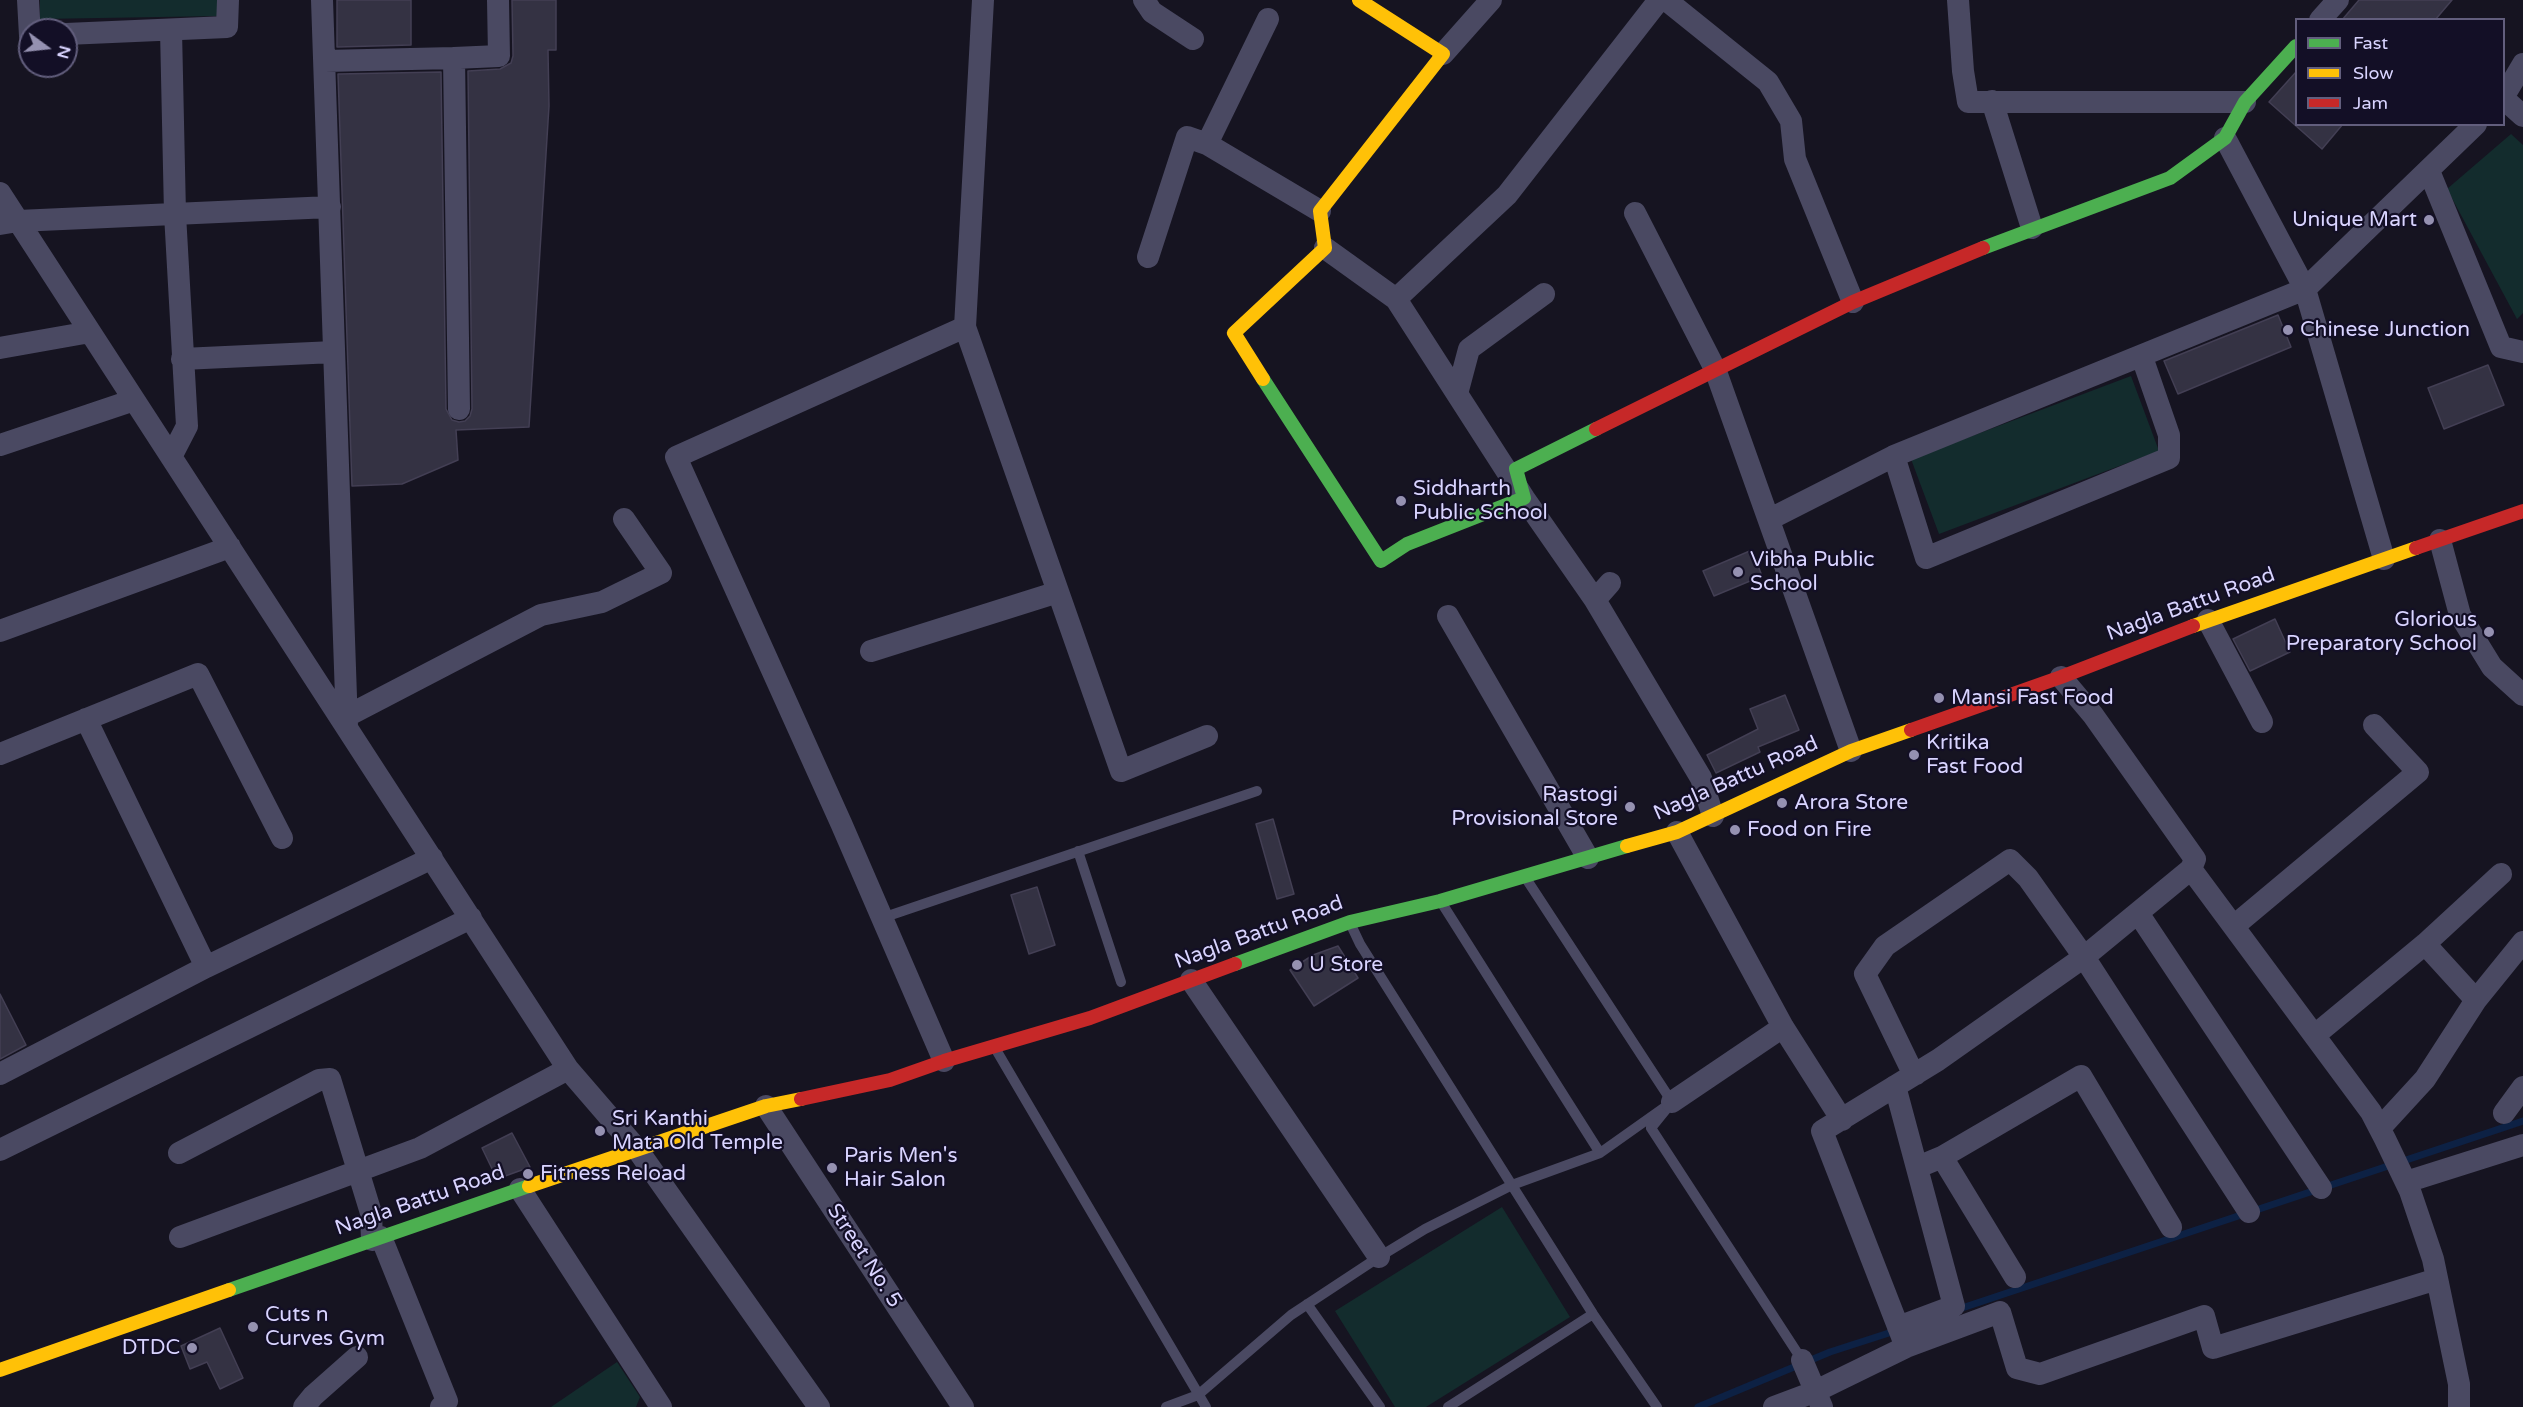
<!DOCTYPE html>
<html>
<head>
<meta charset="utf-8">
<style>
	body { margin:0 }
	#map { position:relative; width:2523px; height:1407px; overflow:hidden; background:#161421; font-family:"Varela Round",sans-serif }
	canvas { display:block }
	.legend { position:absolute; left:2295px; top:18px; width:210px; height:108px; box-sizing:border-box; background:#130f26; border:2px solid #625e7d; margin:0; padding:8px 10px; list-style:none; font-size:18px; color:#d9d4ff }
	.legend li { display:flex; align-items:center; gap:12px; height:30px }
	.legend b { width:30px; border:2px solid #625e7d }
	.north { position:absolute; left:18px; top:18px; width:60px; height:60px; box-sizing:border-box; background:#130f26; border:2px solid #625e7d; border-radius:50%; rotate:105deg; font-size:16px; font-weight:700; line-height:24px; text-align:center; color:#d9d4ff }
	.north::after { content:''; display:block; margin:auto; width:21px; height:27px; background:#9591b1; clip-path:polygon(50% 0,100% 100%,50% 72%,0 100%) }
</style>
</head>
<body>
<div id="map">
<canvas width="2523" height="1407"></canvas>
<ul class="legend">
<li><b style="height:8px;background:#4caf50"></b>Fast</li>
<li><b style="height:8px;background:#ffc107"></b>Slow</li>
<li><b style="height:8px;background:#c62828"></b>Jam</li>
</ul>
<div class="north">N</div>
</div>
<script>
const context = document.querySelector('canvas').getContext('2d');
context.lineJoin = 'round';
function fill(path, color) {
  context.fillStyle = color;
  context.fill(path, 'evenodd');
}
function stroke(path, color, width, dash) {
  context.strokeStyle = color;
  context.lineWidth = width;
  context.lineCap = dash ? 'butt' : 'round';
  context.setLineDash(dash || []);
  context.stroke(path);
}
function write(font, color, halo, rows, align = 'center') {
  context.font = font + ' "Varela Round",sans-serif';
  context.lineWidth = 4.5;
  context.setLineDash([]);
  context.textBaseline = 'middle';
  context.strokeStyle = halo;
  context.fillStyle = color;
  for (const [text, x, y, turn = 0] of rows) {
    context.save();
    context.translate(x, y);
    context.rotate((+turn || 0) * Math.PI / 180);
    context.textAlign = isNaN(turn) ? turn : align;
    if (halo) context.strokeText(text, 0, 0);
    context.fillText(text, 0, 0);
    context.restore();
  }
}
fill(new Path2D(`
	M40,0H219V16L40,19Z
	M2511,134L2523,145V313L2517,319L2447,189Z
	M2131,376L2159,451L1939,534L1911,459Z
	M1502,1207L1570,1317L1426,1407H1395L1335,1311Z
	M617,1362L640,1397L636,1407H551Z`), '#132c2d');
stroke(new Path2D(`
	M1956,1310L2523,1121
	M1698,1407L1830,1352L1895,1331`), '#0d2144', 7);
const building = new Path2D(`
	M337,0H411V45L337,47Z
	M512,0H556V50H548L549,106L529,427L456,430L458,460L402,484L352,486L338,74L441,72L446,409L452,420L459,422L465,421L470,416L472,409L468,71L500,69L511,63L513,56Z
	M2359,0H2452L2435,20H2342Z
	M2296,72V124H2343L2322,149L2269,102Z
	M2278,315L2291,347L2178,394L2164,361Z
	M2488,365L2504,405L2444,429L2428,388Z
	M1752,550L1762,576L1714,596L1703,571Z
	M2275,619L2290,652L2250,671L2233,639Z
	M1785,695L1799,730L1758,747L1760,752L1716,773L1707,755L1758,729L1750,709Z
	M1273,819L1294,894L1277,899L1256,824Z
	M1037,887L1055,945L1029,954L1011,895Z
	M1338,946L1358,978L1314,1006L1290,970L1313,955Z
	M0,994L26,1045L0,1059Z
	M512,1133L530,1167L497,1179L482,1148Z
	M220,1328L243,1378L220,1389L207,1362L190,1369L181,1346Z`);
fill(building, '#343243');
stroke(building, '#433f54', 1.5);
stroke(new Path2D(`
	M1078,851L1121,982
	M1527,880L1672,1102L1651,1128L1802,1360
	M1443,905L1600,1153
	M882,918L1257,791
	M1351,925L1360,944L1593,1314L1657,1407
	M995,1048L1206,1407
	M1307,1304L1380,1407
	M1166,1407L1198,1395L1291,1315L1379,1257L1425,1229L1512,1185L1600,1153L1672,1102
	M1448,1407L1593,1314`), '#4a4962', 10);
stroke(new Path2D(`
	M28,0L30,36
	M322,0L347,726
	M983,0L965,327L1121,771L1207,736
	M1144,0L1152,12L1193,39
	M1666,0L1768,82L1791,121L1795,159L1853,302
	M1958,0L1963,71L1968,102H2245
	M1268,19L1207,144L1320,211
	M2320,20L2338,0
	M171,30L175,214L187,426L171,457
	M66,34L227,27L228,0
	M1443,54L1491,0
	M325,61L454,58
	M2504,96L2523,64
	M2504,99L2523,116
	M1992,101L2032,228
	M2225,138L2305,289L2384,559
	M2429,171L2501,347L2523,352
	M0,193L568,1069L637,1149L819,1407
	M1635,213L1715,369L1851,751
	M0,224L18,221L330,207
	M1325,248L1396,299L1524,498L1595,600L1701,778L1713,816
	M1148,257L1187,137L1207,144
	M1396,299L1507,195L1659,0
	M0,348L90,332
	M182,359L334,352
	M1457,394L1469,349L1544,294
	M459,409L454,58L499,56L498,0
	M0,445L134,400
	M1894,456L1926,558L2169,458V435L2142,357
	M1770,519L1894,456L2305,289L2476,124
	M2440,540L2460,615L2492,667L2523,695
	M1595,600L1610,583
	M1448,616L1588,858
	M2208,620L2262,722
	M0,631L230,547
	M871,651L1058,592
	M2061,677L2093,715L2195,859L2191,869L2371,1112L2385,1139L2410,1191L2433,1259L2459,1384V1407
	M347,716L541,615L602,602L661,573L624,519
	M86,719L206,967
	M0,754L198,674L282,838
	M1677,832L1783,1027L1842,1120
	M2138,913L2321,1188
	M2234,926L2418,772L2374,725
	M2425,944L2476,1000
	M1191,980L1379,1257
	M2315,1035L2425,944L2501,874
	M944,1061L841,823L676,457L965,327
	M0,1074L206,967L432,858
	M1916,1074L1911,1069L1865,974L1885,946L2010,860L2028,878L2084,957L2249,1212
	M1895,1086L1954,1306L1898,1327
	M1672,1102L1783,1027
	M766,1106L963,1407
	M2504,1113L2523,1087
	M2380,1128L2425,1079L2476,1000L2523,942
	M0,1150L471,918
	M179,1153L319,1080L330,1079L371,1213L372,1240
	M1942,1157L2015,1277
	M1918,1167L1942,1157L2081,1076L2171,1227
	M2406,1182L2523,1145
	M520,1189L661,1407
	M180,1237L420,1148L568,1069
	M381,1237L447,1401L441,1407
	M1906,1347L1822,1131L1938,1060L2084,957L2191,869
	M1802,1360L1822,1407
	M304,1407L313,1396L357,1357
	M1774,1407L1814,1392L1906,1347L2000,1312L2017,1368L2040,1374L2204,1316L2213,1348L2437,1279`), '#4a4962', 22);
stroke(new Path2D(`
	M1983,248L2170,178L2225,138L2245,102L2296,46
	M1263,379L1381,561L1407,544L1524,498L1516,469L1596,429
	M1235,964L1350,922L1440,901L1627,846
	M229,1290L529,1186`), '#4caf50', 14);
stroke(new Path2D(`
	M1263,379L1234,333L1325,248L1320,211L1443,54L1359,0
	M2193,626L2416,548
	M1627,846L1677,832L1851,751L1911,730
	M529,1186L766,1106L801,1099
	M0,1370L229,1290`), '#ffc107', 14);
stroke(new Path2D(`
	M1596,429L1853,302L1983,248
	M2416,548L2523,511
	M1911,730L2061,677L2193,626
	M801,1099L890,1080L944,1061L1090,1018L1235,964`), '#c62828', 14);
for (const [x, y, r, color] of [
	[2429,220,6,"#9591b1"],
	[2288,330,6,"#9591b1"],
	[1401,501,6,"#9591b1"],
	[1738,572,6,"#9591b1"],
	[2489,632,6,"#9591b1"],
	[1939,698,6,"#9591b1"],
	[1914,755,6,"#9591b1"],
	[1782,803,6,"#9591b1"],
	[1630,807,6,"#9591b1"],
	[1735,830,6,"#9591b1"],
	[1297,965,6,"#9591b1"],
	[600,1131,6,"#9591b1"],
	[832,1168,6,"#9591b1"],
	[528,1174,6,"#9591b1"],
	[253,1327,6,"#9591b1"],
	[192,1348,6,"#9591b1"]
]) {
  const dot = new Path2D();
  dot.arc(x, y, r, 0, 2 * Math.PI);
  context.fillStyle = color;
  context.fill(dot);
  stroke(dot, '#130f26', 2);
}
write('21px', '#d9d4ff', '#130f26', [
	["Unique Mart",2417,220,"right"],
	["Chinese Junction",2300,330],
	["Siddharth",1413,489],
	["Public School",1413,513],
	["Vibha Public",1750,560],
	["School",1750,584],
	["Glorious",2477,620,"right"],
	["Preparatory School",2477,644,"right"],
	["Mansi Fast Food",1951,698],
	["Kritika",1926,743],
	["Fast Food",1926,767],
	["Rastogi",1618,795,"right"],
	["Provisional Store",1618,819,"right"],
	["Arora Store",1794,803],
	["Food on Fire",1747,830],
	["U Store",1309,965],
	["Sri Kanthi",612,1119],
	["Mata Old Temple",612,1143],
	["Paris Men's",844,1156],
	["Hair Salon",844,1180],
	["Fitness Reload",540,1174],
	["Cuts n",265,1315],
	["Curves Gym",265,1339],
	["DTDC",180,1348,"right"]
], 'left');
write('21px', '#d9d4ff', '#130f26', [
	["Nagla Battu Road",2191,605,-20],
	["Nagla Battu Road",1736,779,-24],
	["Nagla Battu Road",1259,933,-20],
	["Nagla Battu Road",420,1201,-19],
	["Street No. 5",864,1256,57]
]);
</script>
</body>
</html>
